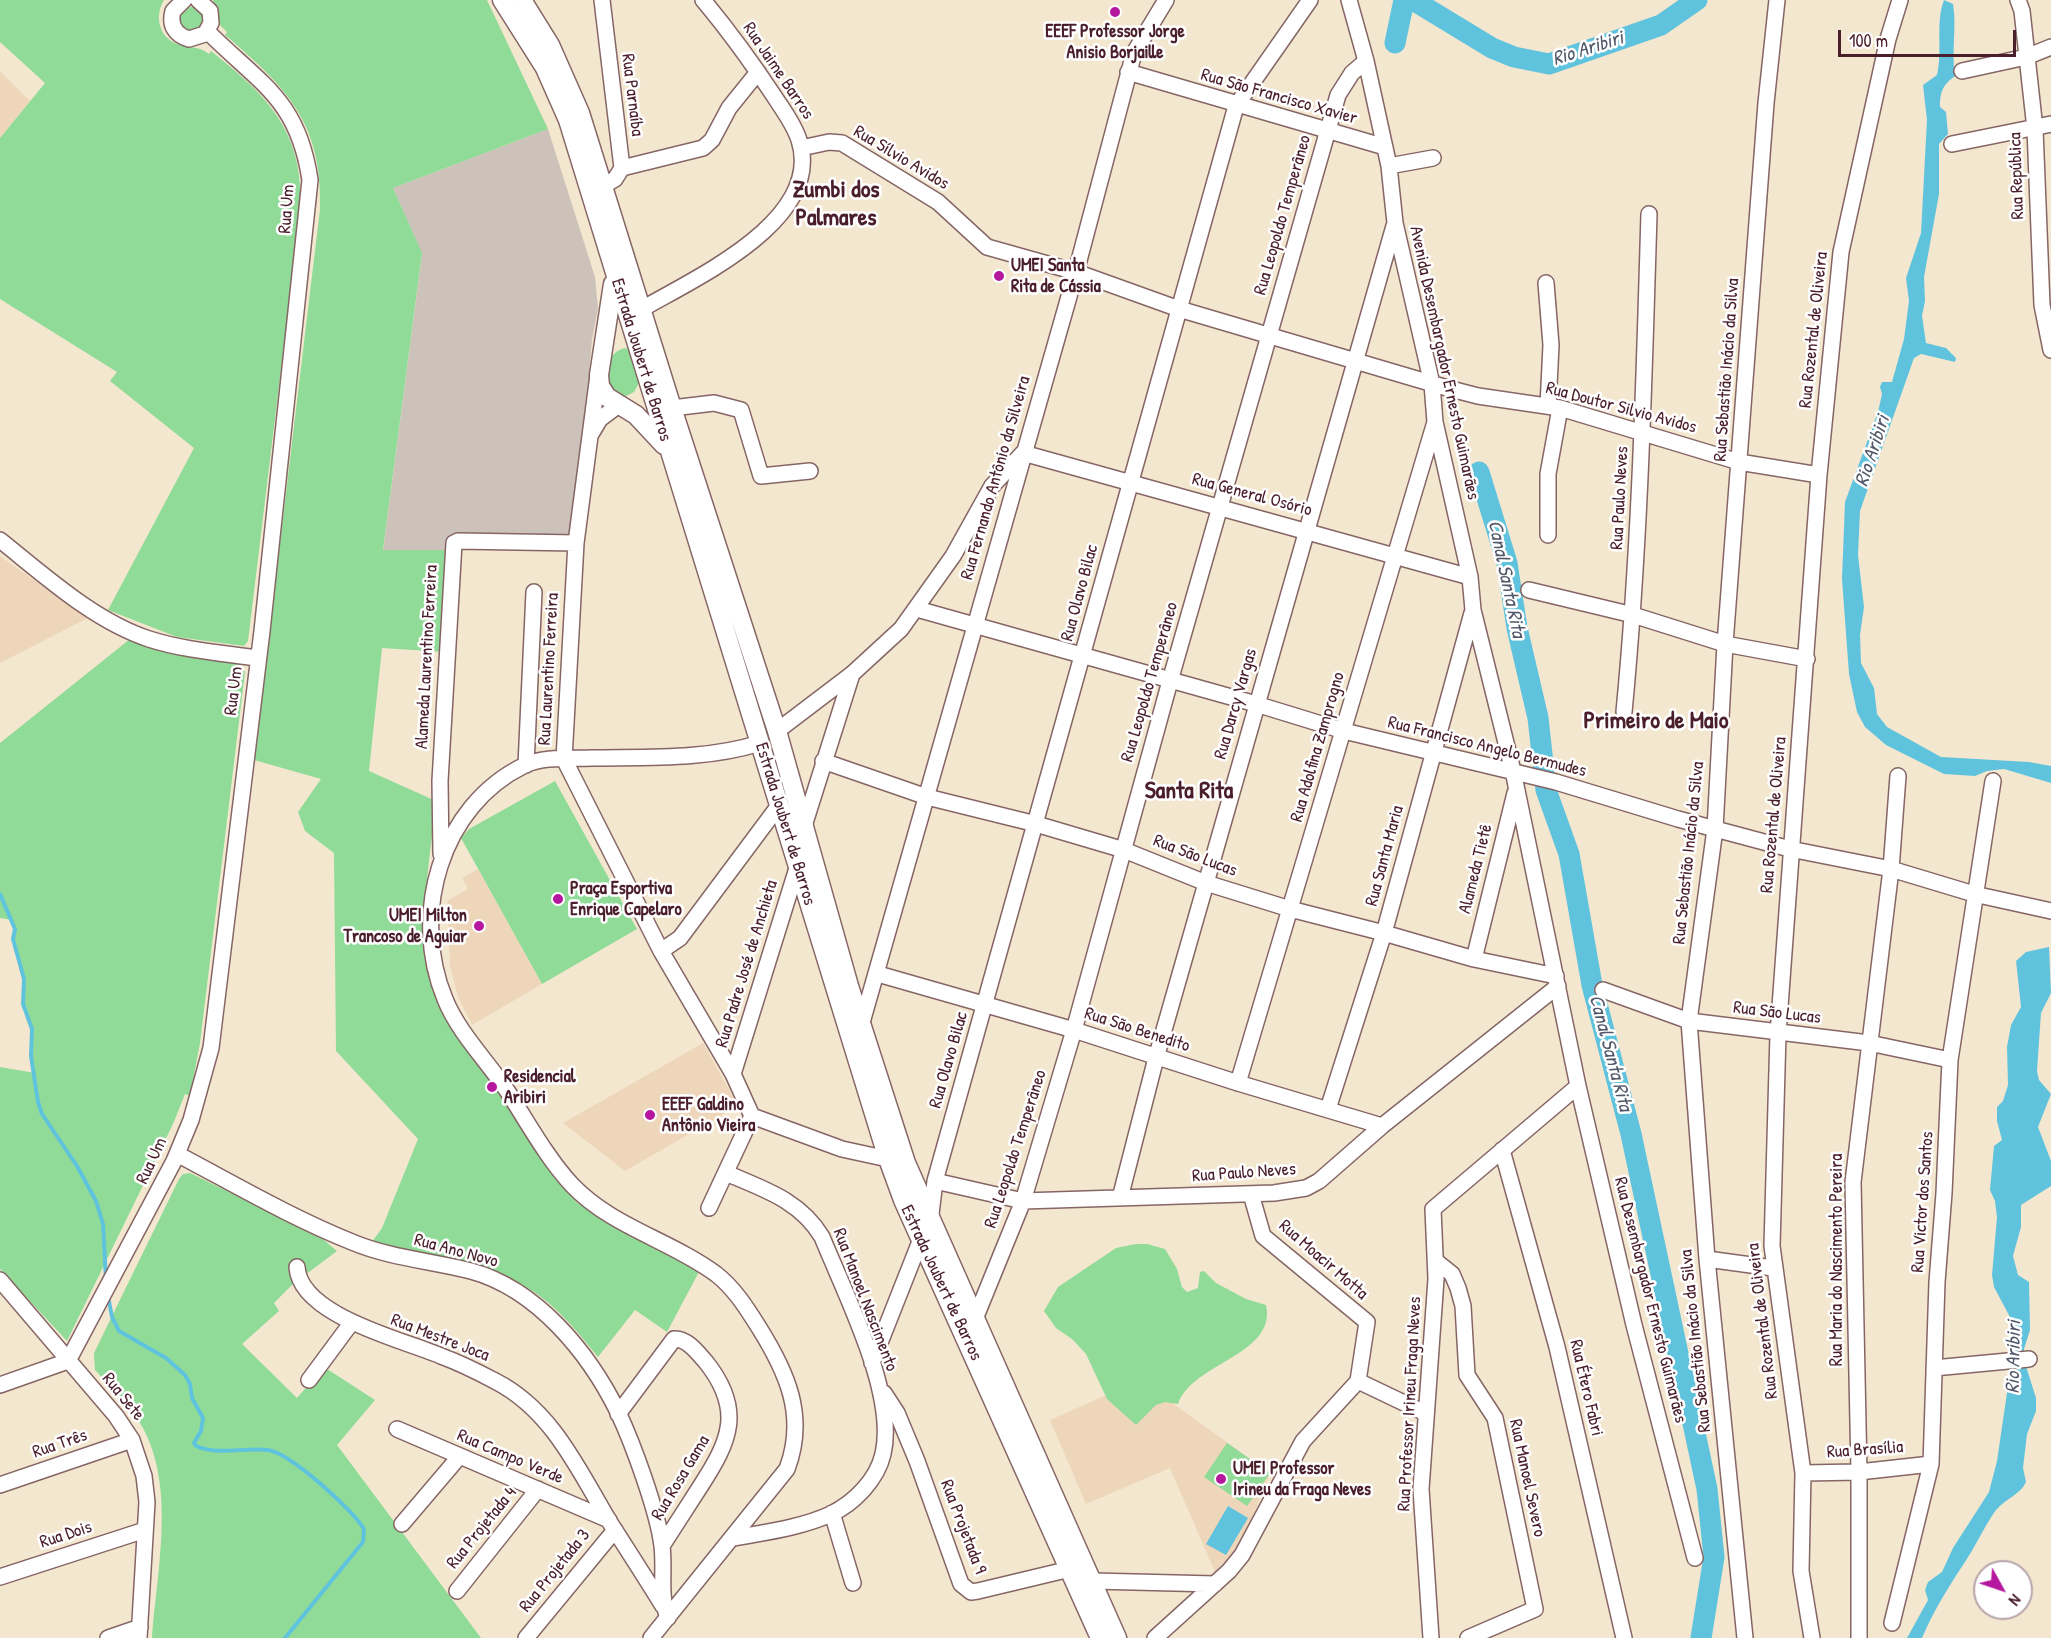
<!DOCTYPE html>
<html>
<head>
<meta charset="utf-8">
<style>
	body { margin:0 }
	#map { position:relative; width:2051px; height:1638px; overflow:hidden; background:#f4e7d0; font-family:"Patrick Hand",sans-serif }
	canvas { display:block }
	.north { position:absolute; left:1973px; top:1560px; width:60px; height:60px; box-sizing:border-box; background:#fff; border:2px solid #b7a5aa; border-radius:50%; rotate:130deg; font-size:16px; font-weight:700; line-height:24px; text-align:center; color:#4a1f2b }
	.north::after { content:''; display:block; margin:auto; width:21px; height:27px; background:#b5179e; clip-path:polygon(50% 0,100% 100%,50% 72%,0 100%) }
	.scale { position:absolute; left:1838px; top:30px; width:178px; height:27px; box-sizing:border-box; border:3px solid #4a1f2b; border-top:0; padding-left:8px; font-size:18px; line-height:21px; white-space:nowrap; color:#4a1f2b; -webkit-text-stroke:4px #fff; paint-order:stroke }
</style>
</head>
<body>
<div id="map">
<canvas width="2051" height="1638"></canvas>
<div class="north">N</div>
<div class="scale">100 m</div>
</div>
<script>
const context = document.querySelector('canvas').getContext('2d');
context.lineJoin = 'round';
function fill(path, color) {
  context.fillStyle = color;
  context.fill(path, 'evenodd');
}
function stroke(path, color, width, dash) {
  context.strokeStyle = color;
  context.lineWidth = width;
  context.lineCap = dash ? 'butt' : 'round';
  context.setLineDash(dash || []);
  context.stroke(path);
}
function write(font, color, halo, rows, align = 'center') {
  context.font = font + ' "Patrick Hand",sans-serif';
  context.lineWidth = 5;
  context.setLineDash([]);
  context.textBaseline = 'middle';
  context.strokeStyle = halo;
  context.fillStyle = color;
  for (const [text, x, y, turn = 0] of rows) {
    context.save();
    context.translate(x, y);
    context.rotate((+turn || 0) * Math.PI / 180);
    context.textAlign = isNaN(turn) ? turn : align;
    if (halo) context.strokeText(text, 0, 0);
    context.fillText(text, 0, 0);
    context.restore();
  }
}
fill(new Path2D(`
	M0,71L30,101L0,138Z
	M0,556L88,618L0,663Z
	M478,869L542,984L472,1025L458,997L450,966L447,901L468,889L462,878Z
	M703,1043L738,1106L625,1171L563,1123Z
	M1140,1380L1270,1473L1241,1546L1215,1572L1170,1468L1086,1504L1050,1420Z`), '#eed6bb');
fill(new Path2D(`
	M548,129L595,277L598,308L592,340L574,536L448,550L383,551L422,254L393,188Z`), '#ccc2b9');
fill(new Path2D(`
	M0,0H164C154,16 159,37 177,44C189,49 198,45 209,54L211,51C269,97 305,133 300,212L248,641L244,646L177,637L108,610L194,448L110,381L117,372L0,299V138L45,83L0,42Z
	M213,0H487L548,129L393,188L422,253L383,550H448L445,652L382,648L369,771L436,801C431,855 417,922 430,975C435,996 446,1015 456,1034L576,1202L610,1225L700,1270L667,1332L635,1310L598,1357C576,1330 553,1301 522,1285C476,1261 420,1256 372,1242L382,1228L418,1139L336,1051L334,853L305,831L298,812L321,779L254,760L320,209C323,123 286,87 225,35L227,32L220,25Z
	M179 19a12 12 0 1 1 24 0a12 12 0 1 1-24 0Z
	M625,348L631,350L640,381L634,392L626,396L614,393L606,380C609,366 608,352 625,348Z
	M130,639L177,653L238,664L245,672L200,1043L190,1096L185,1094L173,1124L67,1341L0,1269V1067L35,1073L31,1056L32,1029L23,1004L24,979L13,939L15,929L12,920L0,918V743Z
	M555,781L637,929L542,984L461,838L469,829Z
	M190,1173L318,1235L337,1251L293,1284L274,1303L279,1311L242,1344L297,1398L324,1367L375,1400L337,1445L481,1638H152C157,1568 178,1480 137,1418C125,1401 109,1385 95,1370L94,1353L179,1179L183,1174Z
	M1136,1244H1147L1165,1249L1177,1269L1182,1287L1187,1292L1198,1288L1200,1272L1204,1271L1216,1283L1246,1299L1266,1305C1277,1355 1193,1362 1178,1404L1165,1402L1156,1405L1136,1425L1107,1399L1086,1354L1072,1339L1056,1328L1044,1311L1058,1287L1116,1248Z
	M1227,1443L1270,1473L1247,1506L1204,1477Z`), '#90db97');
fill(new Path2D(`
	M1944,0L1953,4C1957,28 1951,52 1955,76C1943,85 1940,91 1940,107L1946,112L1948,134L1939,144V194L1924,277L1925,301L1922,316L1926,343L1946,348L1956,358L1955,362L1921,354L1914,358L1860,511L1858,555L1864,607L1860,635L1861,663L1874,688L1877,714L1887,727L1941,757L2029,762L2051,766V783L2004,769L1987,771L1975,776L1944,774L1886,745L1865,727L1857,712L1849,674L1842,579L1845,502L1878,412L1882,394L1880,387L1882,382H1892L1904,339L1909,301L1906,278L1921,233L1927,120L1923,85L1937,75C1943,50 1935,24 1944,0Z
	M2049,947L2051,993L2041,1013L2037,1071L2039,1080L2051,1094L2038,1127L2051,1161V1186L2021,1205V1227L2013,1256L2018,1275L2029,1282L2030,1330L2024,1349V1360L2036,1398V1411L2027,1434L2023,1468L2026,1482C2021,1494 2005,1499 1996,1510C1986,1524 1979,1539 1970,1554C1952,1582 1935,1607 1922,1638H1907L1928,1600L1925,1590L1928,1582L1942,1572L1953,1548L1989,1492L1997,1461L2008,1386L2010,1362L2008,1346L2012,1327L2011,1319L1994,1287L1992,1275L1997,1217L1995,1201L1990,1190L1994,1146L2002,1140L1997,1121V1107L2003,1101L2008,1085L2007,1047L2011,1025L2021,1007L2016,961L2026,952Z
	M1228,1506L1248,1518L1226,1555L1206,1544Z`), '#60c3de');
stroke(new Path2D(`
	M0,894L15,929L13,939L24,979L23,1004L32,1029L31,1056L38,1102L42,1114L77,1166L96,1201L103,1224L106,1280
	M108,1296L112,1317L119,1331L166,1358L185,1375L190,1384L192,1398L203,1418L201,1431L194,1443L196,1446C219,1456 243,1447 268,1450C290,1453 352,1509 364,1529L363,1542L285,1638`), '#60c3de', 4);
stroke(new Path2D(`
	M1413,0L1492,48L1514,57L1549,64L1661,25L1697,0
	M1395,43L1404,0
	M1479,472L1507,563L1517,628L1538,718L1546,790L1569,854L1592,985L1631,1134L1707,1489L1714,1557L1701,1638`), '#60c3de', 21);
const minor = new Path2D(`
	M184,0L173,11C169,25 175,35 189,39L205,34L211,23L210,11L198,0
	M602,0L622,168L615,179L603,186
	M1349,0L1366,61L1389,166L1395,223L1432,384L1435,422L1470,577L1473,610L1513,771L1578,1086L1634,1325L1695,1558
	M2018,0L2022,11L2035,129L2042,305L2051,350
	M1962,71L2026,57L2051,47
	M1128,72L1385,147
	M1952,144L2051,124
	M801,148L829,142L842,143L938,202L987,247L1076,272L1179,309L1447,388L1478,396L1560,408L1739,462L1819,475
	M1389,166L1433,158
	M622,168L703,148L712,140L729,108L758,72
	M1546,283L1551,345L1548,406
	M642,309C695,278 825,220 799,140C794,124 783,110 774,96C752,63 729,31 703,0
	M598,375L576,543L564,759L661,951L733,1074L752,1116L709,1208
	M672,408L714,403L741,410L761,476L810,471
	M591,434L600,419L620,404
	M1023,453L1470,577
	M1548,535V474L1560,408
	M0,540C44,575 94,621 149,639C183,650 221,653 257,658
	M1529,590L1633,615L1725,644L1807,659
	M917,609L1256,704L1344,731L1556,782L1678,819L1790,849L1891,869L1974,894L2051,911
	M1624,712C1640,546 1644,380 1649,214
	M777,731L852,674L901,629L953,556L992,486L1023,453
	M823,761L927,797L1036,824L1124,850L1206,883L1290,909L1384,933L1474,959L1556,976
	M526,765L534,592
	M804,826L852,674
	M441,854L440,781L454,543L458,541L576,543
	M661,951L680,938L780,804
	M1474,959L1515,793
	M878,974L1074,1030L1238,1083L1382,1126
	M1603,990L1689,1021L1869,1043L1950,1060
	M861,1026L1076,272L1134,53L1166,0
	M733,1074L798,865
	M1238,1083L1435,422
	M1328,1109L1384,933L1472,613
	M752,1116L842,1149L888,1159
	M1502,1150L1557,1347L1624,1638
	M177,1154C234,1184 292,1218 352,1242C390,1258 432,1261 471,1271C537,1289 589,1353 618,1412C633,1444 658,1512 662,1546C665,1570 659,1595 668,1618
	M726,1173C763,1189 800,1200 822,1237C845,1294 897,1394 883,1454C877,1480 854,1503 831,1514C800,1528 766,1532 734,1538
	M935,1181L1023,1201L1274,1193L1306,1188L1319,1181L1382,1126L1558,986
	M1120,1198L1156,1058L1394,226
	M931,1214L935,1181L1236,106L1310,0
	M1707,1259L1773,1268
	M1437,1262L1452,1274L1458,1288L1463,1306L1467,1375L1495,1418L1535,1609L1468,1638
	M297,1267C300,1316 404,1340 441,1356C460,1363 478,1372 495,1381C552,1410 578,1469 609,1521C627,1549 645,1577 663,1606
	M0,1280L116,1416L132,1440L144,1476L147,1502L139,1638
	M975,1319L1023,1201L1074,1030L1170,681L1338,95L1352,73L1366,61
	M872,1363L921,1239
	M1934,1368L2029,1359
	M309,1380L352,1322
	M1358,1381L1425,1413
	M0,1385L68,1361L174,1161L191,1120L211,1048L262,631L310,180C298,99 260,84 207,31
	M884,1393L897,1413L917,1461L961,1584L971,1592L978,1591L1070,1569
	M618,1414L674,1339C687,1338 698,1353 706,1362C744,1410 730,1441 700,1487C687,1507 675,1526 662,1546
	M397,1429L609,1520
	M1803,1473L1859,1472L1931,1464
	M0,1485L132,1440
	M832,1513L853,1583
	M402,1524L459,1457
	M0,1577L145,1530
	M1093,1581L1215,1584
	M457,1591L538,1489
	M1892,1623L1931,1464L1937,1282L1944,1193L1950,1060L1993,781
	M108,1638L140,1627
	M526,1638L615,1530
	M651,1638L787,1469C807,1416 787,1372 758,1326C746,1307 734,1288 716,1274C670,1240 612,1227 572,1185C547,1158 528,1123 508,1092C488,1062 458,1032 445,999C410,915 440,806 525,765C544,756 571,759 592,758C648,757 706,760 760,743
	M1155,1638L1229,1571L1242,1555L1303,1441L1358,1381L1367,1322L1263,1236L1251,1194
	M1431,1638L1421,1489L1436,1279L1433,1209L1578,1086
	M1745,1638L1707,1259L1689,1021L1715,829L1725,644L1766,103L1777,0
	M1812,1638L1801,1571L1803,1473L1772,1246L1778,1034L1819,475L1841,252L1888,39L1900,0
	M1859,1638V1472L1853,1182L1891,869L1898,776`);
const major = new Path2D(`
	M502,0L545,68L568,120L888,1159L903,1200L1100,1638
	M522,0L550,45L580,113L672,408L777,731L849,986L906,1163L1117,1638
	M613,284L599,375L600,386L607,397L636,415L664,445`);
stroke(minor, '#866565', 18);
stroke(major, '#866565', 21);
stroke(minor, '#fff', 15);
stroke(major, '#fff', 18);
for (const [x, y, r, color] of [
	[1115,12,6,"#b5179e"],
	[999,276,6,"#b5179e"],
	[558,899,6,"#b5179e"],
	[479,926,6,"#b5179e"],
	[492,1087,6,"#b5179e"],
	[650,1115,6,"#b5179e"],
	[1221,1479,6,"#b5179e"]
]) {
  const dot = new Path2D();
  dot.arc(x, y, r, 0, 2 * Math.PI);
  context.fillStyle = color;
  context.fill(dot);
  stroke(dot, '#fff', 2);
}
write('bold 18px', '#4a1f2b', '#fff', [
	["EEEF Professor Jorge",1115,32,"center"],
	["Anisio Borjaille",1115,53,"center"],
	["UMEI Santa",1011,266],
	["Rita de Cássia",1011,287],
	["Praça Esportiva",570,889],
	["Enrique Capelaro",570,910],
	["UMEI Milton",467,916,"right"],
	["Trancoso de Aguiar",467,937,"right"],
	["Residencial",504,1077],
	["Aribiri",504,1098],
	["EEEF Galdino",662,1105],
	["Antônio Vieira",662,1126],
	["UMEI Professor",1233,1469],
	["Irineu da Fraga Neves",1233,1490]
], 'left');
write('18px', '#4a1f2b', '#fff', [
	["Rua Jaime Barros",778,71,56],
	["Rua Parnaíba",632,95,83],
	["Rua São Francisco Xavier",1279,97,16],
	["Rua Sílvio Avidos",901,158,31],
	["Rua República",2017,176,-92],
	["Rua Um",287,209,-86],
	["Rua Leopoldo Temperâneo",1283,215,-74],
	["Rua Rozental de Oliveira",1814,330,-84],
	["Estrada Joubert de Barros",641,360,73],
	["Avenida Desembargador Ernesto Guimarães",1444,363,78],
	["Rua Sebastião Inácio da Silva",1727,370,-86],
	["Rua Doutor Silvio Avidos",1621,408,15],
	["Rua Fernando Antônio da Silveira",996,478,-74],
	["Rua General Osório",1252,495,15],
	["Rua Paulo Neves",1620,498,-87],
	["Rua Olavo Bilac",1080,593,-75],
	["Alameda Laurentino Ferreira",427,657,-87],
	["Rua Laurentino Ferreira",549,669,-87],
	["Rua Leopoldo Temperâneo",1150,682,-74],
	["Rua Um",234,691,-83],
	["Rua Darcy Vargas",1236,704,-74],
	["Rua Adolfina Zamprogno",1318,747,-74],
	["Rua Francisco Angelo Bermudes",1487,747,14],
	["Rua Rozental de Oliveira",1774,815,-85],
	["Estrada Joubert de Barros",785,824,73],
	["Rua Sebastião Inácio da Silva",1689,853,-84],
	["Rua São Lucas",1195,856,21],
	["Rua Santa Maria",1385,856,-75],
	["Alameda Tietê",1476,869,-76],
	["Rua Padre José de Anchieta",747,964,-73],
	["Rua São Lucas",1777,1013,7],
	["Rua São Benedito",1137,1030,18],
	["Rua Olavo Bilac",949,1060,-74],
	["Rua Leopoldo Temperâneo",1016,1149,-72],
	["Rua Um",152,1161,-65],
	["Rua Paulo Neves",1244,1173,-4],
	["Rua Victor dos Santos",1923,1202,-86],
	["Rua Ano Novo",456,1251,15],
	["Rua Moacir Motta",1323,1260,41],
	["Rua Maria do Nascimento Pereira",1837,1260,-90],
	["Estrada Joubert de Barros",941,1283,65],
	["Rua Manoel Nascimento",865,1300,69],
	["Rua Desembargador Ernesto Guimarães",1650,1300,76],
	["Rua Rozental de Oliveira",1763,1321,-97],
	["Rua Mestre Joca",440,1338,21],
	["Rua Sebastião Inácio da Silva",1696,1341,-96],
	["Rua Étero Fabri",1586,1388,77],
	["Rua Sete",123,1397,51],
	["Rua Professor Irineu Fraga Neves",1410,1404,-87],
	["Rua Três",60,1444,-19],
	["Rua Brasília",1865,1450,-4],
	["Rua Campo Verde",510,1457,23],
	["Rua Rosa Gama",681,1478,-59],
	["Rua Manoel Severo",1527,1478,78],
	["Rua Projetada 9",963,1527,69],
	["Rua Projetada 4",482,1528,-51],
	["Rua Dois",66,1535,-18],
	["Rua Projetada 3",555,1571,-51]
]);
write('italic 20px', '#52586a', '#fff', [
	["Rio Aribiri",1588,49,-18],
	["Rio Aribiri",1873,451,-72],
	["Canal Santa Rita",1506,579,78],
	["Canal Santa Rita",1610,1053,75],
	["Rio Aribiri",2014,1357,-89]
]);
write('bold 24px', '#4a1f2b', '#fff', [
	["Zumbi dos",836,191],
	["Palmares",836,219],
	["Primeiro de Maio",1656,722],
	["Santa Rita",1189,792]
]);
</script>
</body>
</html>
